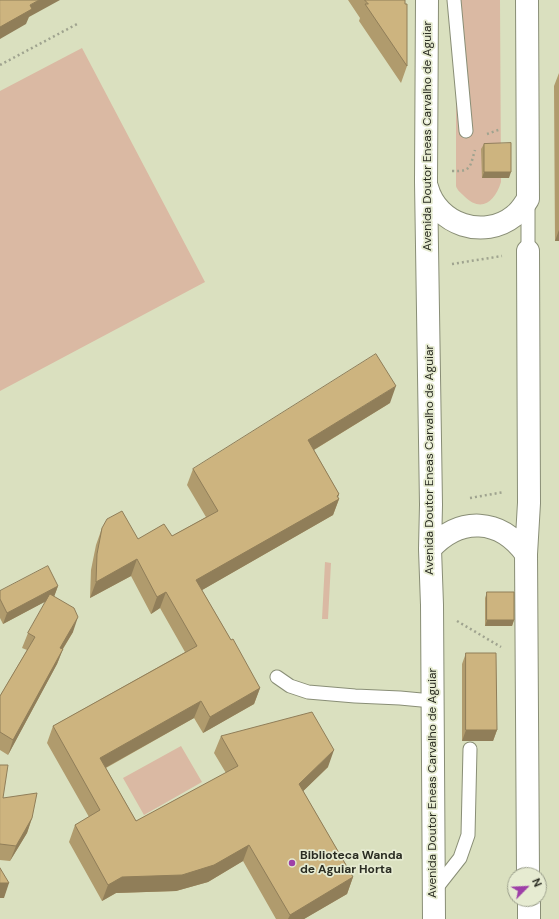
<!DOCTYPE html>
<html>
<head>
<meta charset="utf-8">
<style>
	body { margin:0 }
	#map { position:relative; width:559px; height:919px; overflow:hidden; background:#e6ebd1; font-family:"DM Sans",sans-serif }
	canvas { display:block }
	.north { position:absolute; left:507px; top:867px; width:40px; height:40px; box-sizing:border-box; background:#e6ebd1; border:1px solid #9b9f8b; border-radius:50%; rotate:66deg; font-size:11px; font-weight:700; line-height:16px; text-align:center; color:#2a2c22 }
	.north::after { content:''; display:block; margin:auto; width:14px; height:18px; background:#9e3fa8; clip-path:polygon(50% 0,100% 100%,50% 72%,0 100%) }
</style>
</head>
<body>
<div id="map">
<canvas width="559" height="919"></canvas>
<div class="north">N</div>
</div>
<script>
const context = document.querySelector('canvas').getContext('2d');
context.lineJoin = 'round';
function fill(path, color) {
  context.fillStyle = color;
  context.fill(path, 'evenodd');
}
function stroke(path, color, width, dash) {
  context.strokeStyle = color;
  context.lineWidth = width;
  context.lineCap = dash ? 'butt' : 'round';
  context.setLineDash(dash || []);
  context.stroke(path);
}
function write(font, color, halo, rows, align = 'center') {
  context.font = font + ' "DM Sans",sans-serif';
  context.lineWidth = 3.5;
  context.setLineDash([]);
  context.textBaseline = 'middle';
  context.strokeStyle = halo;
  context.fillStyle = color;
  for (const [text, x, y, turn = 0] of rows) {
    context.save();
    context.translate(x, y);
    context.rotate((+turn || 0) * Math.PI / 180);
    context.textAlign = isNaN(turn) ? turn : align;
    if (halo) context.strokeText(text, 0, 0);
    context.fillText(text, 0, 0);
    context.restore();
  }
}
fill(new Path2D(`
	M0,0H559V919H0ZM515,875H539V899H515Z`), '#dae0bf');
fill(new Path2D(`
	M456,0H500L501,182C495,202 481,213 464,196C461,193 457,190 456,186Z
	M82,48L205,282L0,391V91Z
	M325,562L331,563L328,619H322Z
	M181,746L202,782L144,815L123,778Z`), '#dab9a3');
const lane = new Path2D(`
	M454,0L466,131
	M528,201V251
	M277,677L290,686L308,692L355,696L400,698L432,701
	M434,891L460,858L468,835L470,749`);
const street = new Path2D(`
	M427,0L426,182L431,505L430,549L432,605L434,919
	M427,187C437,225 484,240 514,216C520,212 524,205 528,199L527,0
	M430,549C460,516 500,518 526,554
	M528,875L526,554L529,503L528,251
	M529,899V919`);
stroke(lane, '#898e76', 15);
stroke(street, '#898e76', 24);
stroke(new Path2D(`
	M0,65L79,23
	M487,134L501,129
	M452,171C472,172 470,166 475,150
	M452,264L502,256
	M470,498L504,492
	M457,621L501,647`), '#9fa38f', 2.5, [2, 3]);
stroke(lane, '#fff', 13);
stroke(street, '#fff', 22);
fill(new Path2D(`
	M348,0H405L407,66L401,83L359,21L360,18Z
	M559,73V241H555L554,86Z
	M484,144L509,178H482L481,149Z
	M390,403L314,450L339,494L338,497L339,499L333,515L202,590L231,640L260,688L254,704L203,733L194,718L106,768L136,821L226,773L214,753L221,736L328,767L303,791L353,877L347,894L304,919H276L243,861L208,882L176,891L116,893L102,901L69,842L75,825L89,817L47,743L53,726L185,652L160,608L151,614L131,576L90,598L91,570L96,545L102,528L138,539L172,536L206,517L187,485L193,469Z
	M58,586L54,596L73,632L63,649L57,664L8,755L0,750V696L27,650L22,648L28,633L46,601L3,624L0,618V591Z
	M487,592L514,620L512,626H485V598Z
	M466,653L497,730L493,741H462V664Z
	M0,765L3,798L32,818L27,833L10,861L0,860Z`), '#b09b6d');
fill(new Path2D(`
	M39,0H60L29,17L26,24L0,39V27L30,5Z
	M484,172H511L509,178H482Z
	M559,230V241H555Z
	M396,386L390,403L302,457L308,440Z
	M339,494L337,500L339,499L333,515L190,597L196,580Z
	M137,559L131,576L90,598L96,582Z
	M58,586L54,597L3,624L7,613Z
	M166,592L160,608L151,614L157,597Z
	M78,617L73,632L54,663L60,648Z
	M487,620H514L512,626H485Z
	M63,649L57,664L8,755L13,740Z
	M260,688L254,704L203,733L210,717Z
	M201,701L194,718L94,774L100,758Z
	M466,730H497L493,741H462Z
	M334,750L328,767L293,801L299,784Z
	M32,818L27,833L10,861L16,846Z
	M249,845L243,861L208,882L176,891L116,893L102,901L108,885L122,877Z
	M353,877L347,894L304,919H288L290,915Z
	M0,883H9L4,898H0Z`), '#907e59');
const building = new Path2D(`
	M0,0H39L30,5L32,9L0,27Z
	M365,0H405V4H407V66L365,4H368Z
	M511,143V172H484V144Z
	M376,354L396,386L308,440L339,494L337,496L339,499L196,580L231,640L233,639L260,688L210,717L201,701L100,758L136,821L238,766L221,736L312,712L334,750L299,784L353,877L290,915L249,845L214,865L182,875L122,877L108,885L75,825L100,810L53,726L197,646L166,592L157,597L137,559L96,582L97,554L102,528L107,519L122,511L138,539L164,524L172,536L218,511L193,469Z
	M48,566L58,586L7,613L0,599V591Z
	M487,592H514V620H487Z
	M50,594L74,608L78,617L60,648L63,649L13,740L0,732V696L35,637L28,633Z
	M466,653H496L497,730H466Z
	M0,765H8L3,798L37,793L32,818L16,846L0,844Z
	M0,868L9,883H0Z`);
fill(building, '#cdb47f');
stroke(building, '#907e59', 1);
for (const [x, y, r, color] of [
	[292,863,4,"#9e3fa8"]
]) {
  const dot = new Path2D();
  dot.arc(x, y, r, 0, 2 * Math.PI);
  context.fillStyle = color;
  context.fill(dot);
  stroke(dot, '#e6ebd1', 1.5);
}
write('12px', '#2a2c22', '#e6ebd1', [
	["Avenida Doutor Eneas Carvalho de Aguiar",428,136,-90],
	["Avenida Doutor Eneas Carvalho de Aguiar",430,460,-90],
	["Avenida Doutor Eneas Carvalho de Aguiar",433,783,-90]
]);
write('bold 12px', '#2a2c22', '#e6ebd1', [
	["Biblioteca Wanda",300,856],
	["de Aguiar Horta",300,870]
], 'left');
</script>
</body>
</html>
